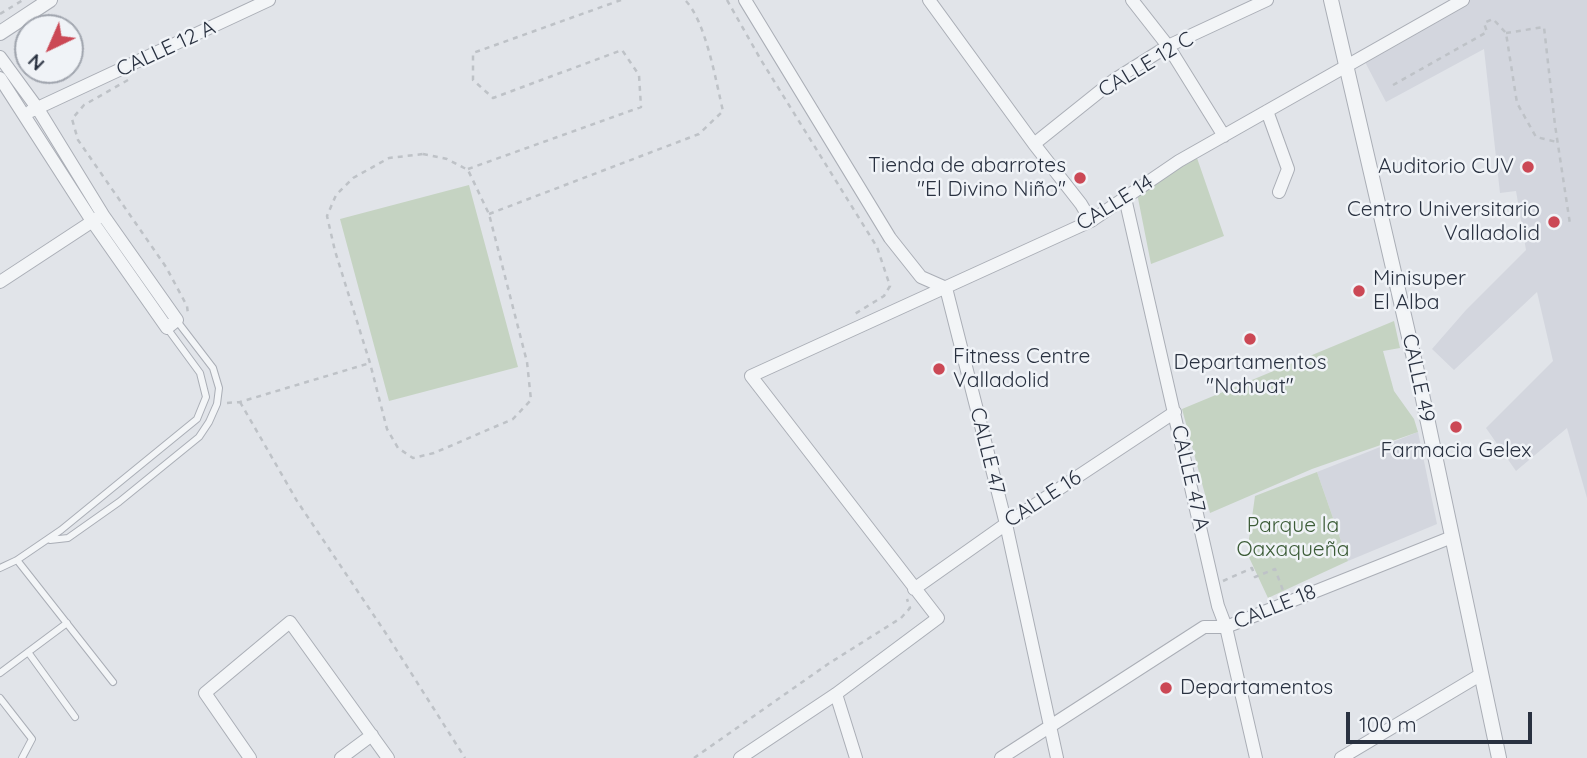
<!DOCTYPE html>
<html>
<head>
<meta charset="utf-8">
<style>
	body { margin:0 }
	#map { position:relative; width:1587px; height:758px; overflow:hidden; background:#e1e4e9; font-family:Quicksand,sans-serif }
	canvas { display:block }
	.north { position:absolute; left:14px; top:14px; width:70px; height:70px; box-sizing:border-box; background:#f0f3f7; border:2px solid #a0a5ae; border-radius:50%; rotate:224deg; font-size:19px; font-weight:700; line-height:28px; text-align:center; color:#293140 }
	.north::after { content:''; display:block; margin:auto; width:24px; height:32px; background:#cb4855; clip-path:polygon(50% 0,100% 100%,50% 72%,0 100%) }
	.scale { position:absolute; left:1346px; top:712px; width:186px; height:32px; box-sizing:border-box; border:4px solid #293140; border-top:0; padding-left:9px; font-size:21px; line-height:24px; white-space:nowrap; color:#293140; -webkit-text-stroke:5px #f0f3f7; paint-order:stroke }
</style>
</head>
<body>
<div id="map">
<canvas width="1587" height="758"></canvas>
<div class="north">N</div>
<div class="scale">100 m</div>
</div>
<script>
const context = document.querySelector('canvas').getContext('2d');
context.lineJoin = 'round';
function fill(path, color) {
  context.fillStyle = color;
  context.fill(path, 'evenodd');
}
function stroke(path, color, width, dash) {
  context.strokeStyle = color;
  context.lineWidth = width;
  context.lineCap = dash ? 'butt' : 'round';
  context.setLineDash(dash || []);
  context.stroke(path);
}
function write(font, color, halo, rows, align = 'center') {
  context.font = font + ' Quicksand,sans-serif';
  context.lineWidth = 5;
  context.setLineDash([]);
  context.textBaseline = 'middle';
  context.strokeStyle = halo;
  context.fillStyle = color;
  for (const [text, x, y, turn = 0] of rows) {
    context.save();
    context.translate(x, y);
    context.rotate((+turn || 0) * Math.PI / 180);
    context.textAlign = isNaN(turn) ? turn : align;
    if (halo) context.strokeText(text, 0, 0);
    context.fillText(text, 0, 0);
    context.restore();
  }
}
fill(new Path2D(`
	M1467,0H1587V498L1567,428L1516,471L1486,428L1553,361L1537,292L1454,370L1432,349L1466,310L1526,250L1516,191L1500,193L1484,49L1386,102L1365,62Z
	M1418,432L1437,524L1348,561L1317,472Z`), '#d3d6de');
fill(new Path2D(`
	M1197,158L1224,236L1151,264L1137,193Z
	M469,185L518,367L389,401L340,219Z
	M1394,321L1400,348L1383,351L1394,391L1414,419L1418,432L1312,469L1210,513L1182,409Z
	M1317,472L1348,561L1268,598L1247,553L1255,496Z`), '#c5d3c2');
const service = new Path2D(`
	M50,540L68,538L119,502L199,437L209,422L217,404L219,388L213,368L177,321
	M17,560L113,682
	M0,568L17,560L61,530L197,419L206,397L200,373L167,328
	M28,652L75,717
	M0,673L67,623
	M0,698L32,739L22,758`);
const minor = new Path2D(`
	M745,0L890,238L921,277L946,288L1006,524L1057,758
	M929,0L1034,144L1081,204L1091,221
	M1132,0L1168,46L1224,136
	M0,57L38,109L103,215L177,320L167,328L92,221L0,78
	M31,111L269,0
	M1267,111L1288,169L1279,192
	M1034,144L1114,80L1168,46L1267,0
	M1125,198L1218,606L1226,627L1256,758
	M0,282L99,217
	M914,589L1006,524L1175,412
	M836,694L856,758
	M250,758L205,693L290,622L388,758
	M341,758L372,735
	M740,758L836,694L938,618L751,376L1091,221L1179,161L1463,0
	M1001,758L1204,627H1226L1452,537
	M1341,758L1480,675`);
const tertiary = new Path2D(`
	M1331,0L1419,380L1499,758
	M0,33L50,0`);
stroke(service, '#aaaeb6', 8);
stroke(minor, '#aaaeb6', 14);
stroke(tertiary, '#aaaeb6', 16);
stroke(new Path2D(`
	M727,0L761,60L877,247L890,286L884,296L853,315
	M0,14L23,0
	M1506,33L1544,27L1555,125L1570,224
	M128,80L84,105L72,119L78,140L166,267L187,306L188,314
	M1393,85L1487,32L1484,23L1493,19L1506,33L1517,103L1536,137L1557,142
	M423,154L447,159L468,170L489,214L527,362L531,400L513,419L434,453L413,458L398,448L387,429L370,363L335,251L327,216L336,195L353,178L389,158Z
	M468,169L641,107L639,75L622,50L493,98L473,80V53L621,0
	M489,214L699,134L723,111C716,82 706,21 685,0
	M240,402L297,501L387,635L465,758
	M227,403L240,402L370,363
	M1223,581L1252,568L1255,577L1275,569L1284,593
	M694,758L828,664L901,618L910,608L907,599`), '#bec2c7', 2.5, [5, 5]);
stroke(service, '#f3f5f7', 6);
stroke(minor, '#f3f5f7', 12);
stroke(tertiary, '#f3f5f7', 14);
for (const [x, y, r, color] of [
	[1528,167,7,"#cb4855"],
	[1080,178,7,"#cb4855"],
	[1554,222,7,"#cb4855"],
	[1359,291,7,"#cb4855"],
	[1250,339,7,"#cb4855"],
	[939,369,7,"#cb4855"],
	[1456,427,7,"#cb4855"],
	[1166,688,7,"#cb4855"]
]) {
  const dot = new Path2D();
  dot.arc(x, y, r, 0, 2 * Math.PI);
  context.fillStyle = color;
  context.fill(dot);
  stroke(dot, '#f0f3f7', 2.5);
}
write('21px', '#293140', '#f0f3f7', [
	["CALLE 12 A",166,49,-25],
	["CALLE 12 C",1146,65,-31],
	["CALLE 14",1115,203,-32],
	["CALLE 49",1418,378,78],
	["CALLE 47",987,451,76],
	["CALLE 47 A",1190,478,77],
	["CALLE 16",1043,499,-33],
	["CALLE 18",1275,607,-22]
]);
write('21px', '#293140', '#f0f3f7', [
	["Tienda de abarrotes",1066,166],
	["\"El Divino Niño\"",1066,190],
	["Auditorio CUV",1514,167],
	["Centro Universitario",1540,210],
	["Valladolid",1540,234],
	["Minisuper",1373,279,"left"],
	["El Alba",1373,303,"left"],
	["Fitness Centre",953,357,"left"],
	["Valladolid",953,381,"left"],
	["Departamentos",1250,363,"center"],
	["\"Nahuat\"",1250,387,"center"],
	["Farmacia Gelex",1456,451,"center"],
	["Departamentos",1180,688,"left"]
], 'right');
write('21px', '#3c5c37', '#f0f3f7', [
	["Parque la",1293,526],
	["Oaxaqueña",1293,550]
]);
</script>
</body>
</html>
